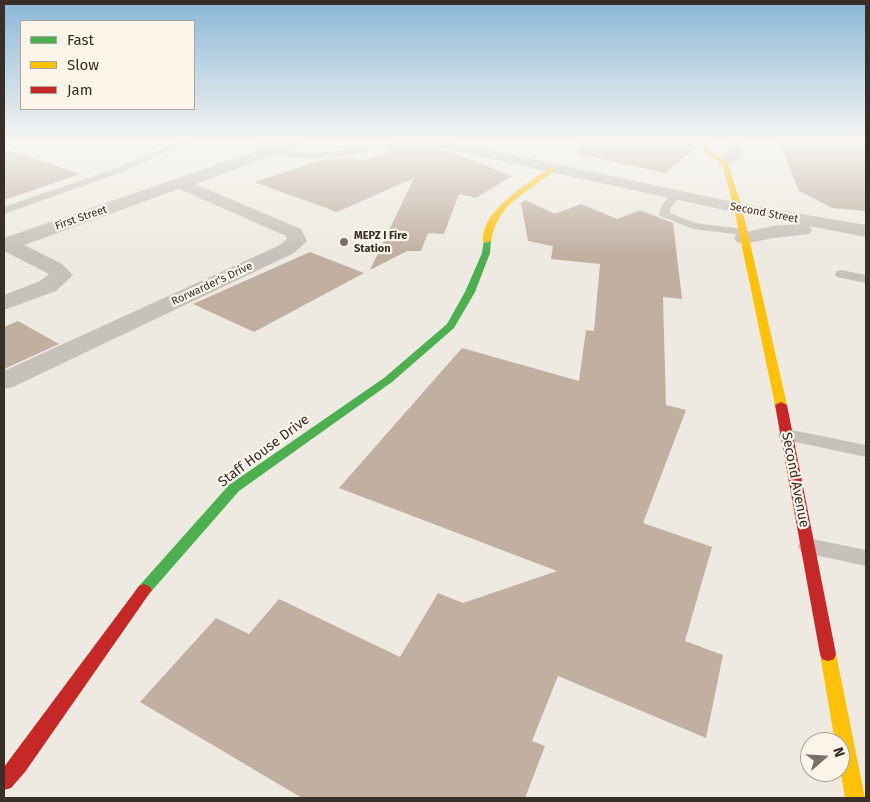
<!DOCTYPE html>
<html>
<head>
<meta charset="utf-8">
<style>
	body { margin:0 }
	#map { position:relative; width:870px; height:802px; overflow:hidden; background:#eeeae1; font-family:"Fira Sans",sans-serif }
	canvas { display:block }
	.frame { position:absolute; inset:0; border:5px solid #382f28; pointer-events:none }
	.legend { position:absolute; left:20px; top:20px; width:175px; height:90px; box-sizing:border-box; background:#faf4e9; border:1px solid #aca59c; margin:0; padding:6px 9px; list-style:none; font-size:15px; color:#382f28 }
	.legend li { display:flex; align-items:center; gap:10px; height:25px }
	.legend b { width:25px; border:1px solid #aca59c }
	.north { position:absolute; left:800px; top:732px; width:50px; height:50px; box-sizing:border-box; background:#faf4e9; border:1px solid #aca59c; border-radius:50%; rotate:71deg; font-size:14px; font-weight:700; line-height:20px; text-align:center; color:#382f28 }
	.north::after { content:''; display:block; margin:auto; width:18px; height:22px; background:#787069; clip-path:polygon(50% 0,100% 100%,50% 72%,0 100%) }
</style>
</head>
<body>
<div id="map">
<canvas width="870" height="802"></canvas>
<div class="frame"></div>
<ul class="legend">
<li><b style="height:6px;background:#4caf50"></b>Fast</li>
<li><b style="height:6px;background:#ffc107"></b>Slow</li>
<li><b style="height:6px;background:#c62828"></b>Jam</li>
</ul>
<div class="north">N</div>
</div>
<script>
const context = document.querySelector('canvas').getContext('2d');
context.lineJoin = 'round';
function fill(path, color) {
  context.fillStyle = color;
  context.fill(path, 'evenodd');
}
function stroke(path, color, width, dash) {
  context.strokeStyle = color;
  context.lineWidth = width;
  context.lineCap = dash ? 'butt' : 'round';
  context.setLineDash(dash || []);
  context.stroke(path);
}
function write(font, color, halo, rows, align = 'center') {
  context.font = font + ' "Fira Sans",sans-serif';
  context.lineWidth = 4.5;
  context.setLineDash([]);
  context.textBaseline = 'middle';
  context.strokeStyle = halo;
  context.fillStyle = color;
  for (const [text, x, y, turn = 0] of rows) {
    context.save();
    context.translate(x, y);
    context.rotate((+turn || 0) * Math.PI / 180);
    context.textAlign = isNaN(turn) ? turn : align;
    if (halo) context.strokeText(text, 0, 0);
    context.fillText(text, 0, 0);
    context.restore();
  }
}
fill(new Path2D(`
	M390,141H418L422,146L457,154L512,176L476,198L459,194L444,234L428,233L421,251H407L370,270L414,178L337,212L254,182L322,160L354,158L363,161L389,152Z
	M579,141H686L697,147L665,173L578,154Z
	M779,141H866V211L832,208L799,191Z
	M4,149L80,174L4,200Z
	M525,200L555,214L581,204L617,219L640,210L673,223L682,299L663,297L666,405L686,410L643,523L712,547L685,641L723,655L706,738L558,676L532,741L545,746L525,798H302L140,702L216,618L249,634L279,599L400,657L438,593L463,603L557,571L339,488L462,348L579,381L586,330L594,331L600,264L551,259L553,246L528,241L521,203Z
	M310,252L364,273L254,332L193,304Z
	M18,321L59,344L4,369V327Z`), '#c1b0a2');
fill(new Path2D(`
	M179,141H191L125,171L4,214V207L119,167Z
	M253,141H272L288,146L284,149Z
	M688,141H708L709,143L705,146Z
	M364,148L368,151L367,153L311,159L270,155L266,152L270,149L311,153Z
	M677,192L682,195L671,207L670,213L695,223L743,229L749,232L743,235L693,229L660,216L659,214C661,205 667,195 677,192Z
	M841,270L866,275V283L837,277L835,274L837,271Z
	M787,429L866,445V457L781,439L778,435L781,431Z
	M808,538L866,550V566L801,552L798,546L801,540Z`), '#c6c1ba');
fill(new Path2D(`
	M285,141H307L305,144L195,184L301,229L307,241L294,253L13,387L4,389V371L280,245L287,239L286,236L179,189L24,245L62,264L73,275L56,291L4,310V295L40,281L49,274L4,251V238Z
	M420,141H448L738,203L866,225V237L809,226L812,230L809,234L773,238L744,244L737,242L734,238L737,234L773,226L799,224L738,213L427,145L422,144Z
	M725,141H739L744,153C737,161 730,169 719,166L717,163L728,152Z`), '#c6c1ba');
fill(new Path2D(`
	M484,239L491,241L490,253L475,292L454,328L392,382L239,491L149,594L144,596L139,594L136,590L139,586L229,485L384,378L447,324L465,292L482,253Z`), '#4caf50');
fill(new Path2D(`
	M701,141H707L710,150L728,163L742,208L787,405L785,407L781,408L775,405L734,208L722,164L705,152Z
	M551,167L556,168C531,193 498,200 491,241L484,243C477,213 530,182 551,167Z
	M828,647L834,649L836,654L865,798H845L840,768V742H835L820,654L822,649Z`), '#ffc107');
fill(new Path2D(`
	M781,402L787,405L836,654L834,659L828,661L822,659L820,654L775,405Z
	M144,584L149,586L152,590L149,594L25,772L11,788L4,790V767L139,586Z`), '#c62828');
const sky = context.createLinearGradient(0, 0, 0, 253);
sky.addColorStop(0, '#8ab7d8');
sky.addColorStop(0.56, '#f7f6f2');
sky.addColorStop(1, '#f7f6f200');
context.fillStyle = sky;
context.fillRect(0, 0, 870, 253);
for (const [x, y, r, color] of [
	[344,242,5,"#787069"]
]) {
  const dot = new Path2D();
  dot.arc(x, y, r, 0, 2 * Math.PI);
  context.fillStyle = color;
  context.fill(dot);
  stroke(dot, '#faf4e9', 2);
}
write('11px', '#382f28', '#faf4e9', [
	["Second Street",764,213,11],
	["First Street",81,218,-19],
	["Rorwarder's Drive",212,284,-25]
]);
write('bold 11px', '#382f28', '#faf4e9', [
	["MEPZ I Fire",354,236],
	["Station",354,249]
], 'left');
write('14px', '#382f28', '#faf4e9', [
	["Staff House Drive",264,451,-37],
	["Second Avenue",795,480,79]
]);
</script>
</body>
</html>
